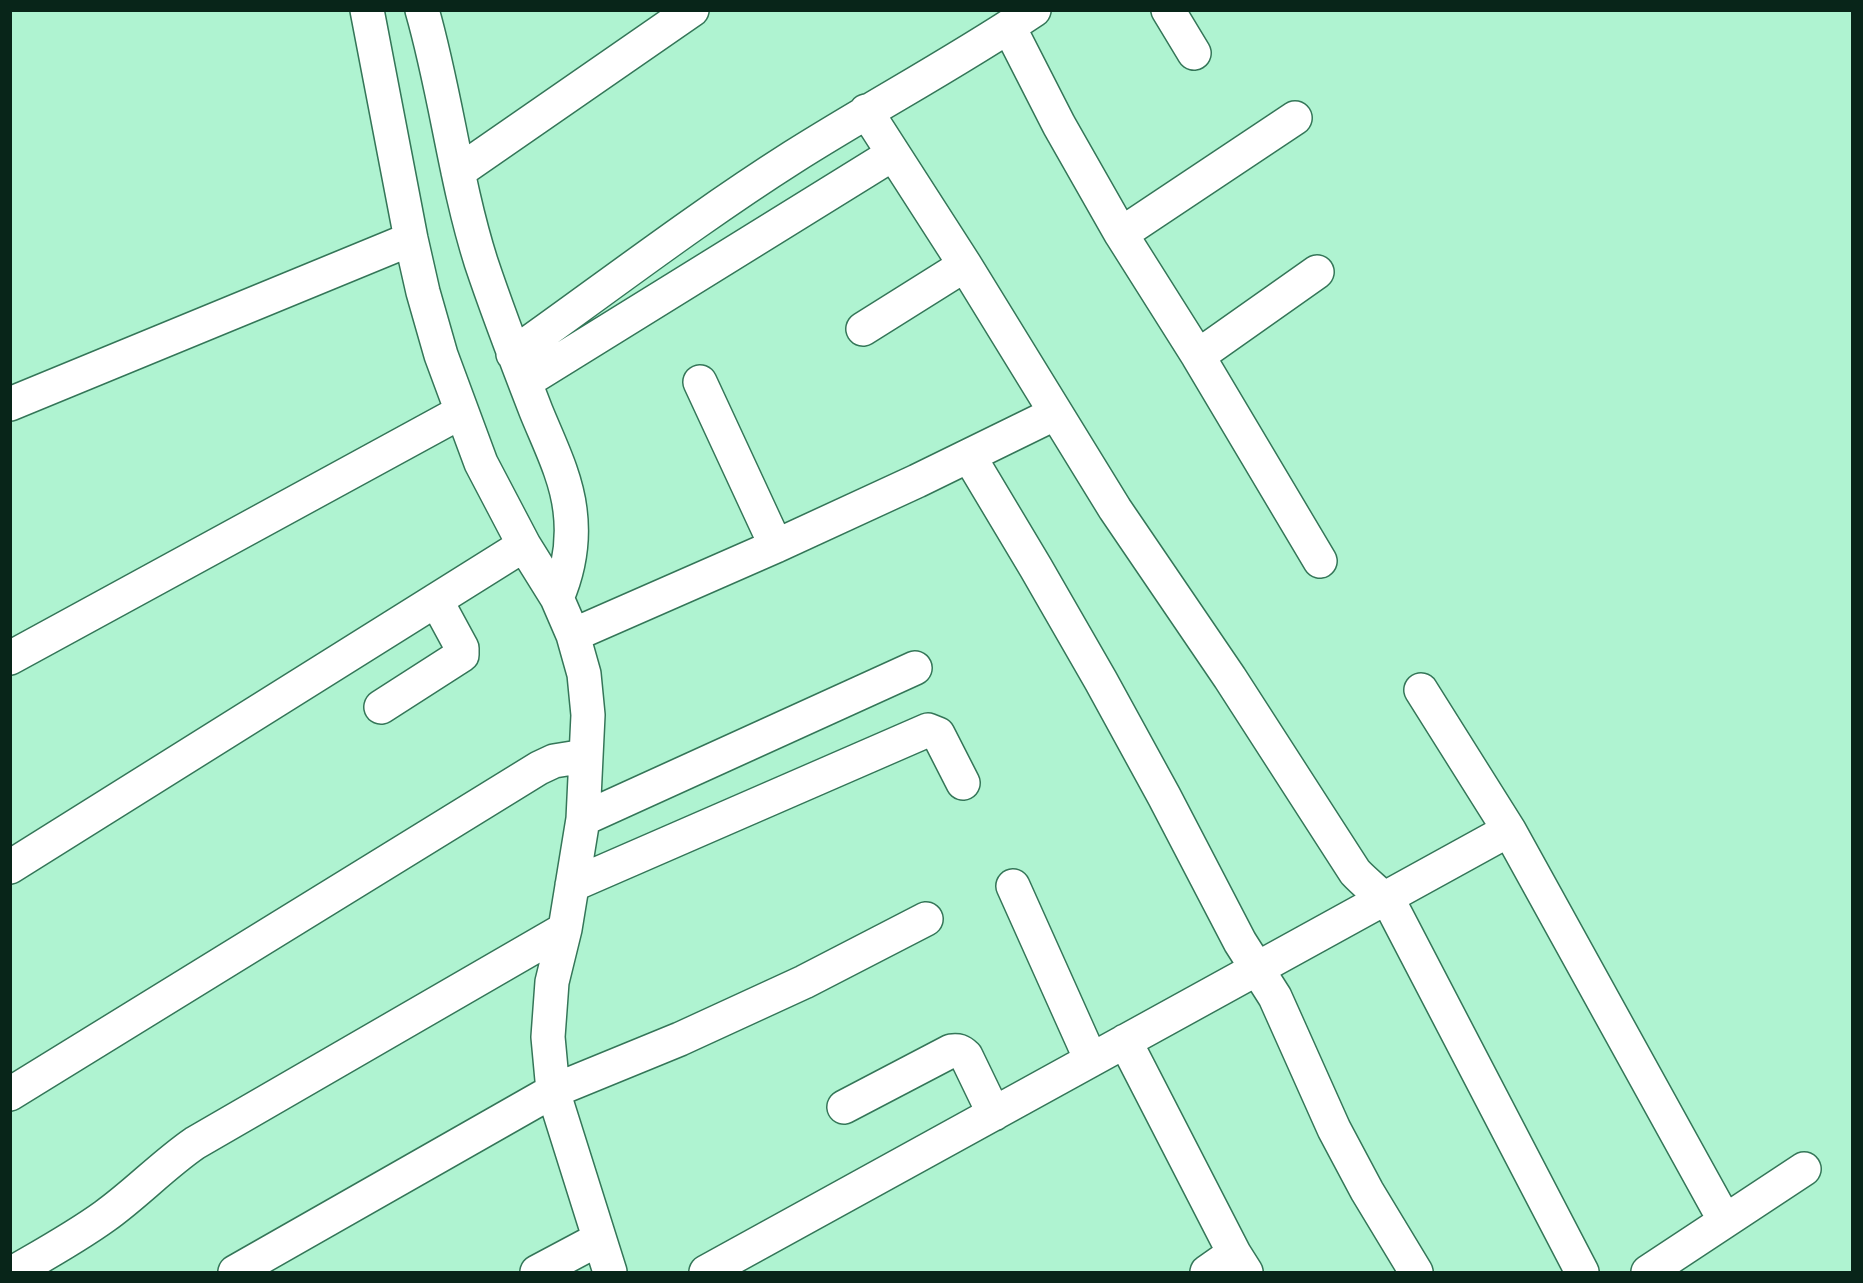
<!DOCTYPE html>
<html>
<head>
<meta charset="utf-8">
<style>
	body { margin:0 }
	#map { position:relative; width:1863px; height:1283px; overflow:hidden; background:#aff3d1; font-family:Bitter,serif }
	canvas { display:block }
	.frame { position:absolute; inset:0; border:12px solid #082519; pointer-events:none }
</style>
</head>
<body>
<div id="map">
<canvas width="1863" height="1283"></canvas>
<div class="frame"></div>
</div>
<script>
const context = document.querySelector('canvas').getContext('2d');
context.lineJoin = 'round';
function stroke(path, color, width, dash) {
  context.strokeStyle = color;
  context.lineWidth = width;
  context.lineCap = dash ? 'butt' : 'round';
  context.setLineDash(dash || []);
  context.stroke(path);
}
const street = new Path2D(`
	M367,10L411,239L423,292L441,355L481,463L524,545L557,598L573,635L584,674L588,715L583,819L565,929L552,982L548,1037L553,1091L610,1272
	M422,10C446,93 455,180 481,262C498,313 517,362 536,411C549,443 566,476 570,510C574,541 569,570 557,598
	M1168,10L1194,53
	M1009,27L1059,125L1121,234L1198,356L1320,561
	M866,111L965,265L1115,509L1230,678L1355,872C1367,885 1382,895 1393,909L1582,1272
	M458,172L692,10
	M1121,234L1295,118
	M863,329L965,265
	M513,354C606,288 697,218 793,157C872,107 955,63 1034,10
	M1198,356L1317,272
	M525,382L893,154
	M700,382L776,546
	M10,404L411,239
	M969,456L1036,568L1101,681L1164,796L1240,942L1275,997L1334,1129L1367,1191L1416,1272
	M573,635L776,546L917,481L1056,413
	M10,658L461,412
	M1421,690L1509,830L1725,1221
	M381,707L462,655V648L436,600
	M583,819L915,668
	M10,867L524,545
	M572,885L928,730L938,734L963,783
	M1013,886L1091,1060
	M1125,1041L1234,1253L1246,1272
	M10,1094L539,768L554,761L585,756
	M844,1107L951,1051C958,1050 961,1051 966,1056L994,1114
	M14,1272C45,1254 76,1237 105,1216C137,1193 163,1165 195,1143L565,929
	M235,1272L553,1091L680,1039L804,982L926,919
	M537,1272L599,1239
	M706,1272L1509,830
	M1207,1272L1234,1253
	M1648,1272L1804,1169`);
stroke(street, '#347658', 36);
stroke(street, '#fff', 33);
</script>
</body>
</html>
